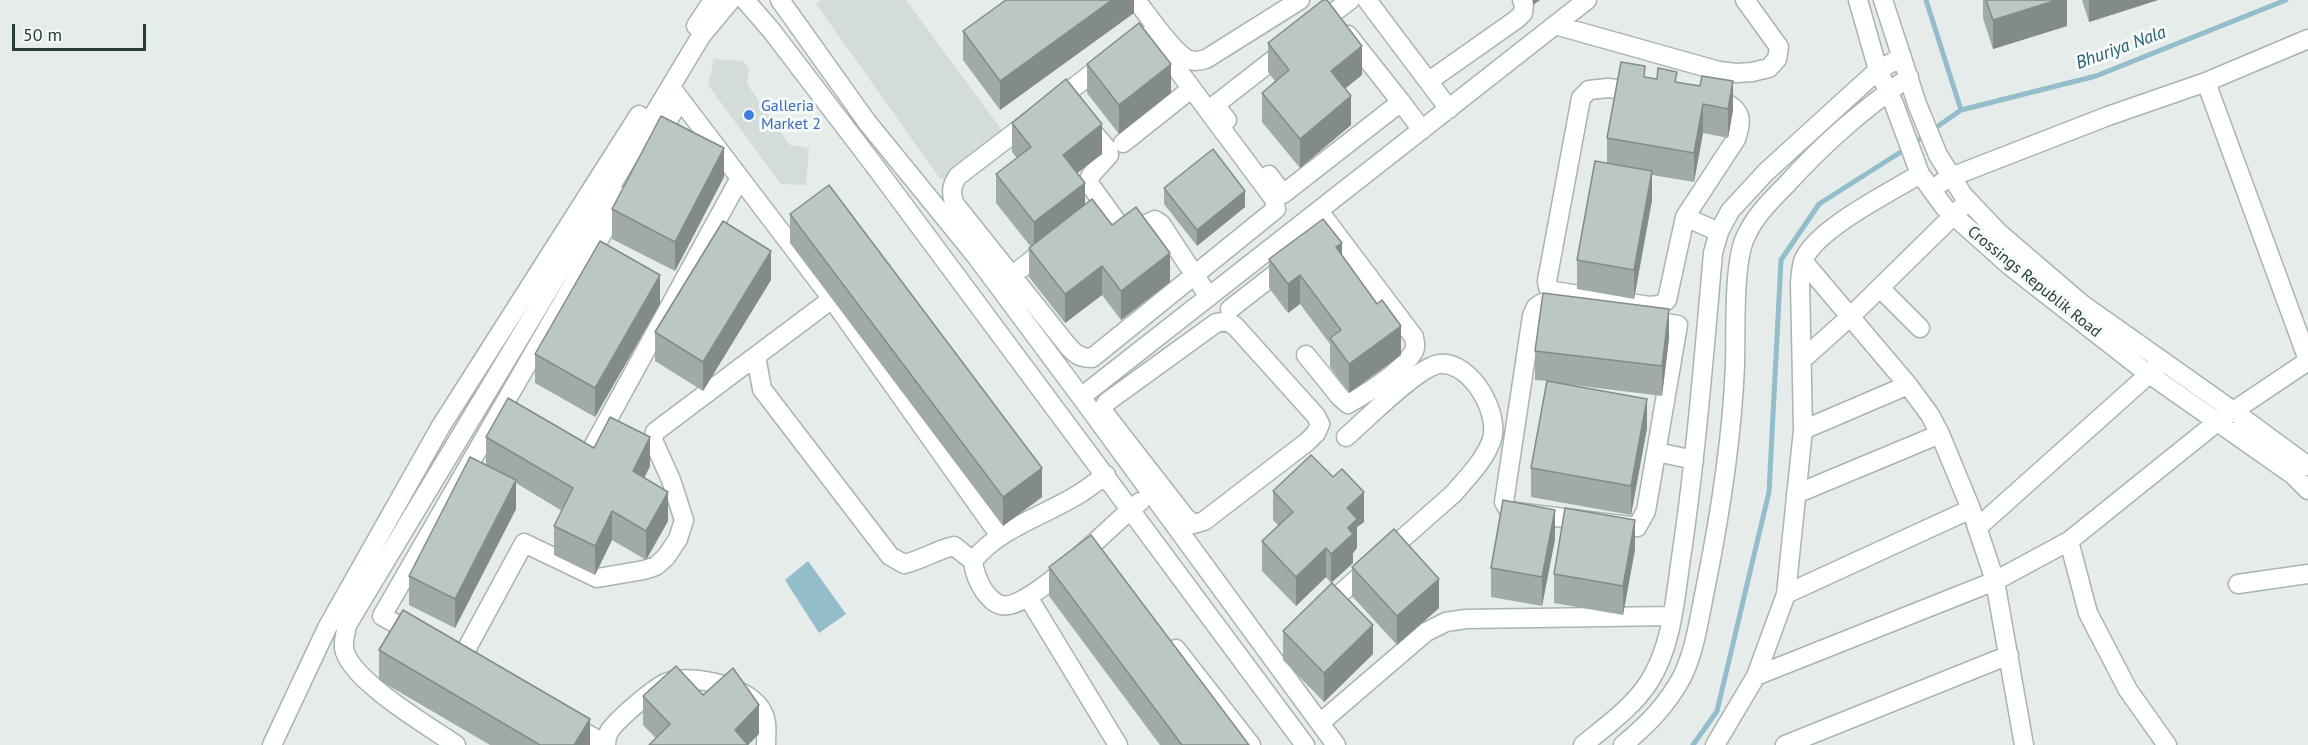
<!DOCTYPE html>
<html>
<head>
<meta charset="utf-8">
<style>
	body { margin:0 }
	#map { position:relative; width:2308px; height:745px; overflow:hidden; background:#e5ece9; font-family:"PT Sans",sans-serif }
	canvas { display:block }
	.scale { position:absolute; left:12px; top:24px; width:134px; height:27px; box-sizing:border-box; border:3px solid #263c38; border-top:0; padding-left:8px; font-size:18px; line-height:21px; white-space:nowrap; color:#263c38; -webkit-text-stroke:4px #f5f9f7; paint-order:stroke }
</style>
</head>
<body>
<div id="map">
<canvas width="2308" height="745"></canvas>
<div class="scale">50 m</div>
</div>
<script>
const context = document.querySelector('canvas').getContext('2d');
context.lineJoin = 'round';
function fill(path, color) {
  context.fillStyle = color;
  context.fill(path, 'evenodd');
}
function stroke(path, color, width, dash) {
  context.strokeStyle = color;
  context.lineWidth = width;
  context.lineCap = dash ? 'butt' : 'round';
  context.setLineDash(dash || []);
  context.stroke(path);
}
function write(font, color, halo, rows, align = 'center') {
  context.font = font + ' "PT Sans",sans-serif';
  context.lineWidth = 6;
  context.setLineDash([]);
  context.textBaseline = 'middle';
  context.strokeStyle = halo;
  context.fillStyle = color;
  for (const [text, x, y, turn = 0] of rows) {
    context.save();
    context.translate(x, y);
    context.rotate((+turn || 0) * Math.PI / 180);
    context.textAlign = isNaN(turn) ? turn : align;
    if (halo) context.strokeText(text, 0, 0);
    context.fillText(text, 0, 0);
    context.restore();
  }
}
fill(new Path2D(`
	M821,0H906L1006,136L941,180L816,4Z
	M714,59L743,61L749,68L747,84L790,145L809,148L806,185L781,184L708,85Z`), '#d3dcd9');
fill(new Path2D(`
	M808,561L846,614L819,633L785,580Z`), '#93bdcb');
stroke(new Path2D(`
	M1926,0L1961,110
	M1693,745L1717,711L1769,492L1781,260L1819,204L1907,148L1961,110L2096,76L2286,0`), '#93bdcb', 5);
const minor = new Path2D(`
	M745,0L771,30L874,165L1305,745
	M780,0L867,122L976,256L1081,397L1336,745
	M1136,0C1147,14 1173,52 1187,59C1194,62 1199,61 1206,59L1300,0
	M1367,0L1449,109
	M1858,0L1878,70L1894,104L1920,174L1945,208L2010,266L2142,369L2293,475L2308,490
	M1883,0L1917,104L1938,155L1963,195L1998,232L2082,304L2232,410L2308,466
	M1555,25L1719,71L1736,73L1752,72L1769,68L1777,59L1779,47L1745,0
	M696,26L713,0
	M1316,26L1350,0
	M1144,36L1154,38L1274,199L1276,209L1092,358C1080,358 1075,354 1068,346L954,203C951,192 951,186 958,176L1137,39Z
	M1429,81L1517,19L1523,13L1524,4L1522,0
	M2206,82L2308,360
	M1608,88L1724,102C1743,111 1742,122 1736,139L1685,217L1667,300L1660,305L1649,306L1554,291L1548,287L1547,281L1581,98L1589,90Z
	M673,90L832,299L1000,536
	M1401,102L1422,130
	M1227,120L1215,105L1287,49
	M1087,125L1108,150L1109,155L1091,175L1088,182L1122,229L1130,231L1155,220L1161,224L1209,297
	M656,141L680,100
	M1123,143L1191,89
	M1269,175L1283,194L1401,102L1348,35
	M1941,183L1951,177L2108,116L2206,82L2308,39
	M1685,217L1719,232
	M1803,261L1908,385L1930,415L1940,434L1971,509L1995,581L2024,745
	M1002,283L1049,247
	M1880,288L1920,328
	M832,299L756,356L762,389L890,556L904,564C922,560 936,550 954,546L973,561
	M1542,303L1678,325L1646,511L1637,527L1516,512L1508,509L1504,502L1532,316L1536,307Z
	M1230,309L1288,264
	M1227,321L1235,326L1316,416L1320,424L1316,433L1307,442L1204,521L1194,524L1186,518L1102,410L1107,402L1216,323Z
	M1306,355L1340,397L1348,404C1369,392 1402,372 1414,351C1416,347 1415,342 1414,337L1319,211
	M1803,359L1851,316L1962,207
	M1081,397L1587,0
	M1803,430L1908,385
	M1657,452L1694,460
	M578,459L584,463L740,178
	M1106,475C1097,481 1089,488 1079,494C1044,516 999,528 973,561C974,573 978,581 984,591C989,597 993,603 1001,605C1029,613 1114,521 1140,502
	M1796,494L1940,434
	M1977,528L2157,367
	M2069,541L2088,613L2128,690L2167,745
	M2238,584L2308,574
	M1786,594L1971,509
	M1028,597L1118,745
	M1324,608L1453,494C1467,478 1483,462 1491,442C1502,415 1471,361 1440,364C1418,366 1365,421 1346,437
	M416,635L382,616L624,196
	M1176,649L1251,745
	M460,661L524,543L597,578L644,570L656,566L666,557L678,539L684,520L671,480L653,440L655,432L756,356
	M1756,676L1995,581L2069,541L2217,422L2308,361
	M1320,723L1426,632L1446,622L1466,619L1672,616
	M570,724L605,744
	M272,745L327,628L441,426L639,115
	M456,745C430,727 348,679 344,648C343,641 346,632 347,625L701,36L731,0
	M606,745C606,741 607,736 609,732C616,720 656,686 668,682C693,673 752,687 763,713C768,722 766,735 766,745
	M1583,745C1606,726 1633,707 1649,682C1672,646 1675,599 1681,558C1696,457 1704,355 1713,253L1719,232L1730,211L1766,172L1878,70L1902,57
	M1623,745C1647,725 1667,705 1682,677C1695,651 1699,619 1705,590C1720,516 1732,440 1735,365C1736,333 1733,265 1745,238C1754,217 1770,201 1786,185C1825,142 1861,111 1909,77
	M1715,745L1756,676L1786,594L1803,430L1800,282C1801,275 1801,266 1804,259C1818,228 1889,193 1920,174
	M1785,745L2009,655`);
stroke(minor, '#a8b4b0', 21);
stroke(minor, '#fff', 18);
fill(new Path2D(`
	M1134,0V13L1000,110L963,60V31Z
	M1983,0H2067V26L1993,49L1983,18Z
	M2082,0H2158L2089,22Z
	M1268,43L1362,75L1345,88L1351,125L1300,168L1262,122V93L1275,81L1268,72Z
	M1087,64L1171,93L1119,134L1087,93Z
	M1645,77L1677,82L1733,110L1728,138L1703,133L1694,182L1652,175V200L1634,299L1577,289V260L1607,163V138Z
	M1012,123L1102,154L1077,173L1085,205L1112,225L1170,282L1121,320L1102,295L1065,323L1029,277V248L1031,247L996,203V174L1017,158L1012,152Z
	M724,177L675,271L612,239V209Z
	M1164,188L1245,207L1197,246L1164,204Z
	M790,214L1042,497L1003,526L790,243Z
	M1342,255L1401,355L1349,393L1330,367V344L1300,304L1288,313L1269,288V259Z
	M771,280L703,391L655,361V332Z
	M660,304L595,417L535,383V354Z
	M1669,338L1662,396L1557,383L1647,428L1631,515L1531,497V468L1547,381L1535,380V351Z
	M486,437L594,448L650,466L644,478L668,521L646,560L612,540L595,575L554,555V526L562,511L516,483V509L455,628L409,605V576L486,465Z
	M1273,491L1364,522L1357,527V548L1353,553V563L1331,583L1326,577L1296,606L1262,571V541L1279,526L1273,520Z
	M1555,539L1542,606L1491,597V568Z
	M1635,549L1623,615L1554,603V574Z
	M1049,567L1249,745H1160L1049,596Z
	M1352,567L1439,608L1397,645L1352,596Z
	M1283,631L1373,654L1324,702L1283,660Z
	M379,650L590,745H490L379,680Z
	M703,695L759,734L656,738L643,725V696Z`), '#a0aba8');
fill(new Path2D(`
	M1112,0H1134V13L1000,110V81Z
	M1533,0H1540L1533,5Z
	M2057,0H2067V26L1993,49V20Z
	M2089,0H2158L2089,22Z
	M1362,46V75L1331,100V71Z
	M1171,64V93L1119,134V105Z
	M1733,81V110L1728,138V109Z
	M1351,96V125L1300,168V139Z
	M1703,104V133L1694,182V153Z
	M1102,124V154L1063,184V155Z
	M724,148V177L675,271V242Z
	M1652,171V200L1634,299V270Z
	M1085,183V212L1034,251V222Z
	M1245,191V207L1197,246V230Z
	M1342,243V272L1336,247Z
	M771,251V280L703,391V362Z
	M1170,253V282L1121,320V291Z
	M1102,266V295L1065,323V294Z
	M660,275V304L595,417V388Z
	M1300,275V304L1288,313V284Z
	M1669,309V338L1662,396V366Z
	M1401,326V355L1349,393V364Z
	M1647,399V428L1631,515V486Z
	M650,437V466L633,501V471Z
	M1042,468V497L1003,526V497Z
	M516,480V509L455,628V599Z
	M668,492V521L646,560V531Z
	M1364,492V522L1357,527V548L1353,553V563L1331,583V554L1347,508Z
	M1555,510V539L1542,606V577Z
	M612,511V540L595,575V546Z
	M1635,520V549L1623,615V586Z
	M1326,548V577L1296,606V577Z
	M1439,579V608L1397,645V616Z
	M1373,625V654L1324,702V673Z
	M759,705V734L748,745L735,730Z
	M590,719V745H574Z`), '#828b88');
const building = new Path2D(`
	M1006,0H1112L1000,81L963,31Z
	M1323,0H1327L1362,46L1331,71L1351,96L1300,139L1262,93L1289,70L1268,43Z
	M1986,0H2057L1993,20Z
	M1139,23L1171,64L1119,105L1087,64Z
	M1621,62L1645,66L1644,77L1657,79L1658,68L1677,72L1675,82L1700,86L1702,76L1733,81L1728,109L1703,104L1694,153L1607,138Z
	M1066,79L1102,124L1063,155L1085,183L1034,222L996,174L1031,147L1012,123Z
	M661,116L724,148L675,242L612,209Z
	M1213,149L1245,191L1197,230L1164,188Z
	M1595,161L1652,171L1634,270L1577,260Z
	M829,185L1042,468L1003,497L790,214Z
	M1092,199L1112,225L1136,207L1170,253L1121,291L1102,266L1065,294L1029,248Z
	M1323,219L1342,243L1336,247L1377,304L1382,300L1401,326L1349,364L1330,338L1341,330L1300,275L1288,284L1269,259Z
	M723,221L771,251L703,362L655,332Z
	M600,241L660,275L595,388L535,354Z
	M1543,293L1669,309L1662,366L1535,351Z
	M1547,381L1647,399L1631,486L1531,468Z
	M508,398L594,448L610,417L650,437L633,471L668,492L646,531L612,511L595,546L554,526L573,488L486,437Z
	M1311,455L1333,477L1342,469L1364,492L1347,508L1357,519L1348,528L1353,534L1331,554L1326,548L1296,577L1262,541L1293,512L1273,491Z
	M470,457L516,480L455,599L409,576Z
	M1503,500L1555,510L1542,577L1491,568Z
	M1565,508L1635,520L1623,586L1554,574Z
	M1394,529L1439,579L1397,616L1352,567Z
	M1091,535L1249,745H1182L1049,567Z
	M1332,583L1373,625L1324,673L1283,631Z
	M403,610L590,719L574,745H540L379,650Z
	M676,666L703,695L733,668L759,705L735,730L748,745H649L670,724L643,696Z`);
fill(building, '#bac7c3');
stroke(building, '#828b88', 1.5);
for (const [x, y, r, color] of [
	[749,115,6,"#3f7fe0"]
]) {
  const dot = new Path2D();
  dot.arc(x, y, r, 0, 2 * Math.PI);
  context.fillStyle = color;
  context.fill(dot);
  stroke(dot, '#f5f9f7', 2);
}
write('16px', '#366cbe', '#f5f9f7', [
	["Galleria",761,106],
	["Market 2",761,124]
], 'left');
write('16px', '#263c38', '#f5f9f7', [
	["Crossings Republik Road",2034,282,39]
]);
write('italic 18px', '#265e71', '#f5f9f7', [
	["Bhuriya Nala",2121,48,-20]
]);
</script>
</body>
</html>
